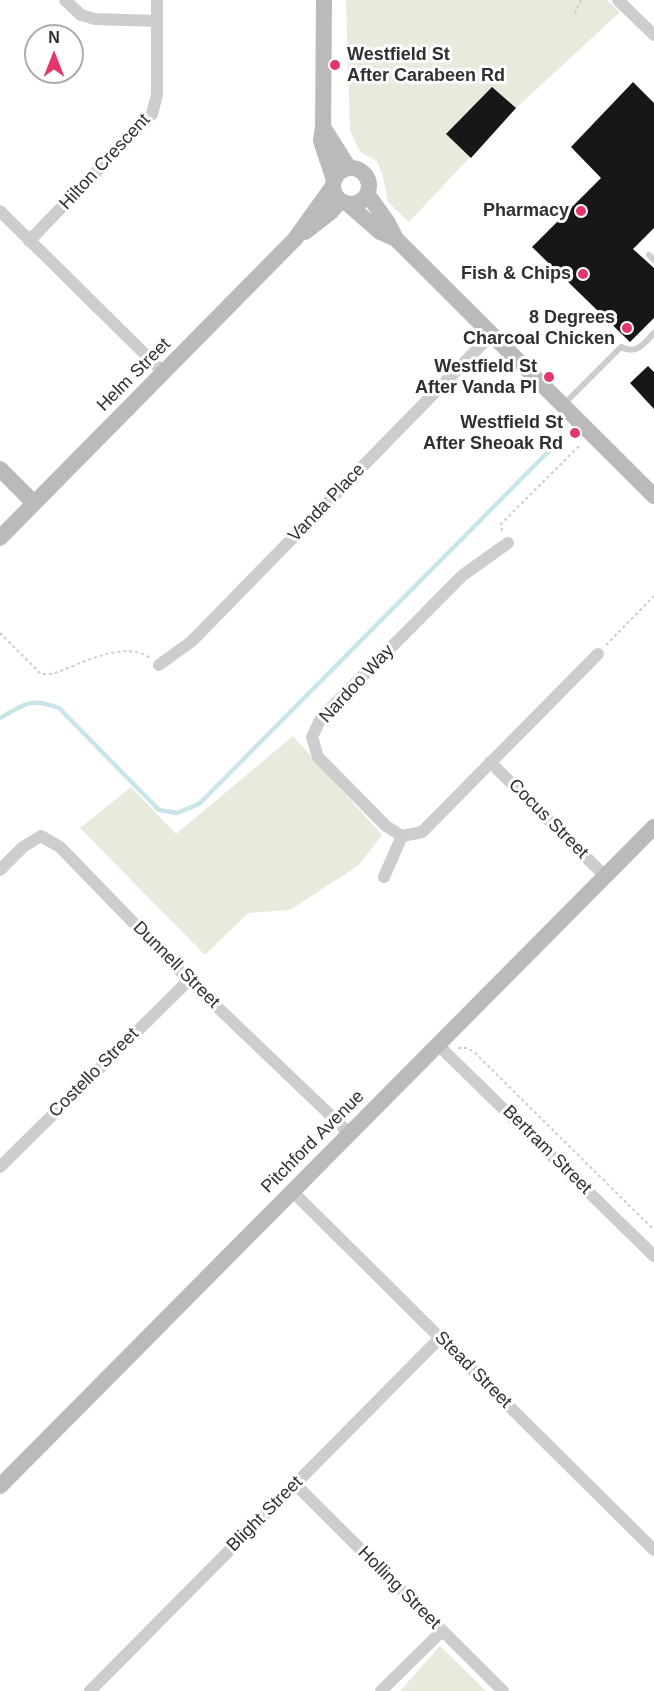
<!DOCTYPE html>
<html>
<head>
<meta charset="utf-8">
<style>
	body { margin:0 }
	#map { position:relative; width:654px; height:1691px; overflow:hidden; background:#fff; font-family:Helvetica,sans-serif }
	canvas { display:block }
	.north { position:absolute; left:24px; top:24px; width:60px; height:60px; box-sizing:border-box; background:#fff; border:2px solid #acacac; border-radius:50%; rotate:0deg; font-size:16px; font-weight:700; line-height:24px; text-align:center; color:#303030 }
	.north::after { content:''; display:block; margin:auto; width:21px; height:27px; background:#e2376c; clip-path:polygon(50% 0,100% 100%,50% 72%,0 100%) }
</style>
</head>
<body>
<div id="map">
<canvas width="654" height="1691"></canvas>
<div class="north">N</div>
</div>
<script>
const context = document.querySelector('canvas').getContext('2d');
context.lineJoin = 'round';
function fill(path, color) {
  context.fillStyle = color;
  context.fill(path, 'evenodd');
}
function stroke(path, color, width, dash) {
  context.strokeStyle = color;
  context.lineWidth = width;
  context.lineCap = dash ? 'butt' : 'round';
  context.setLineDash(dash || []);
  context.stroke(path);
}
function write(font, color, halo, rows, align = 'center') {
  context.font = font + ' Helvetica,sans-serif';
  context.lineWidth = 6;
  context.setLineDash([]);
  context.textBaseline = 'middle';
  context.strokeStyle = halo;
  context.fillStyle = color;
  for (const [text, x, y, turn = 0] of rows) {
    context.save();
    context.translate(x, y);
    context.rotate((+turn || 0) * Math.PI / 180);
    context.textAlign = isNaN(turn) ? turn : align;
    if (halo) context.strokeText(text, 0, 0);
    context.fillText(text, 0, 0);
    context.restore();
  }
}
fill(new Path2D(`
	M346,0H607L620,12L516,108L409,222L388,202L383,176L377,161L360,152L350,131Z
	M293,736L382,835L359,865L290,910L248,913L205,955L80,828L131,787L176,834Z
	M440,1646L486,1691H400Z`), '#e7eadc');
stroke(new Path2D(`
	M0,718C25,704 31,697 59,708L159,810L177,813L199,804L551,449`), '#c9e5ea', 4.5);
fill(new Path2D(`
	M633,82L654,103V228L633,249L654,268V318L630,342L532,247L601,178L571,147Z
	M492,87L516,108L471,158L446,134Z
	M648,366L654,372V409L630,383Z`), '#171717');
stroke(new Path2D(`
	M575,14L581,0
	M502,531L501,524L579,446
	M0,633L41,674H52C79,665 124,639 150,658
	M606,645L654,596
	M458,1048H467L474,1052L654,1230`), '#cdcdcd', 2, [3, 3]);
stroke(new Path2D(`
	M649,255L654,260
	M563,405L621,347C636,355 644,344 654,333`), '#cdcdcd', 6);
stroke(new Path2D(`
	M65,0L81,15L95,19L157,21
	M618,0L654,35
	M0,211L164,373
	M29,241L152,114L157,95V0
	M159,665L192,641L491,335
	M490,762L606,877
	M402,836L386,826L318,757L312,737L321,718L463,575L508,543
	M0,870L23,847L41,836L60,847L189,980L349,1133
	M384,877L402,836L422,832L598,654
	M438,1045L654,1256
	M0,1167L189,980
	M292,1191L654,1550
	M295,1484L503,1691
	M90,1691L440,1338
	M381,1691L442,1631`), '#cdcdcd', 12);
stroke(new Path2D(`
	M324,0L323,127L321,141L334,180
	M323,127L349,168
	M333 186a18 18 0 1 1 36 0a18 18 0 1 1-36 0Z
	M368,195L388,223L396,239
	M348,204L380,232L396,239L654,496
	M305,232L331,212L340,201
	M0,469L34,503
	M0,538L295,239L333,186
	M0,1486L654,827`), '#bababa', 16);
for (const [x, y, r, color] of [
	[335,65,6,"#e2376c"],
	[581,211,6,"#e2376c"],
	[583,274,6,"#e2376c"],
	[627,328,6,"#e2376c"],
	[549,377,6,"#e2376c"],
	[575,433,6,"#e2376c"]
]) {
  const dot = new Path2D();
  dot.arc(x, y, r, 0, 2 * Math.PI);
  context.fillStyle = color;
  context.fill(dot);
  stroke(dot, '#fff', 2);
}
write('bold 18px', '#303030', '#fff', [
	["Westfield St",347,55,"left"],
	["After Carabeen Rd",347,76,"left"],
	["Pharmacy",569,211],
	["Fish & Chips",571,274],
	["8 Degrees",615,318],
	["Charcoal Chicken",615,339],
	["Westfield St",537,367],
	["After Vanda Pl",537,388],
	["Westfield St",563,423],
	["After Sheoak Rd",563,444]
], 'right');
write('18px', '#303030', '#fff', [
	["Hilton Crescent",105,162,-47],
	["Helm Street",134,375,-45],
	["Vanda Place",327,503,-46],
	["Nardoo Way",357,684,-47],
	["Cocus Street",548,819,45],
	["Dunnell Street",176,965,45],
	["Costello Street",94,1073,-45],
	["Pitchford Avenue",313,1142,-45],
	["Bertram Street",547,1150,45],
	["Stead Street",473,1370,45],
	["Blight Street",265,1514,-45],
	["Holling Street",399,1588,45]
]);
</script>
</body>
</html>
